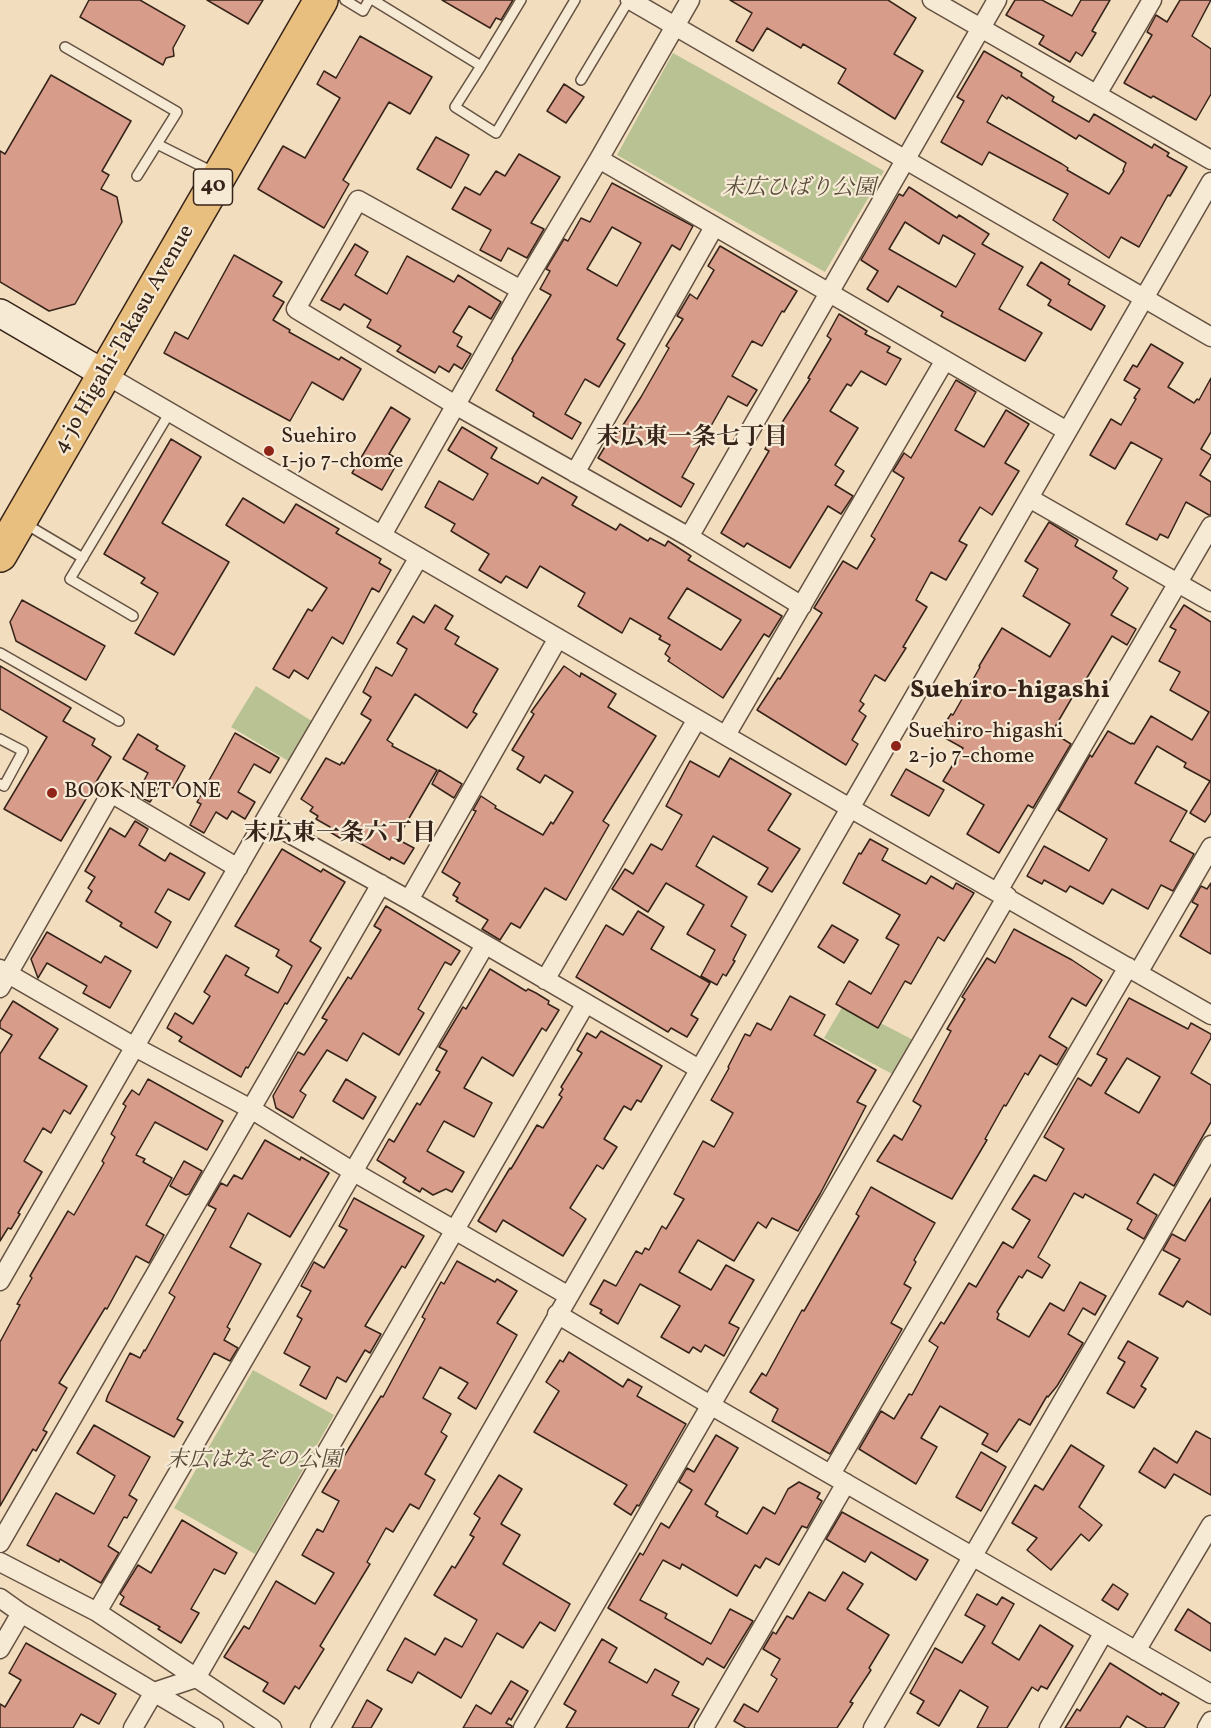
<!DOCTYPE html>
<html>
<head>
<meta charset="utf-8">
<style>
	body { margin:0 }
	canvas { display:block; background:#f2debe }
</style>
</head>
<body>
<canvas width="1211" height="1728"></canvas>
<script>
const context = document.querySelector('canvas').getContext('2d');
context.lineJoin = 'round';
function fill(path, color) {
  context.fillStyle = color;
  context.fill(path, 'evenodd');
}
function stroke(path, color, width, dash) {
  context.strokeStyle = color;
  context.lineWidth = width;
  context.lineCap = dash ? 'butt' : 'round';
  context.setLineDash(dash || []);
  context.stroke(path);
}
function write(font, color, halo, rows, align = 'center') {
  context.font = font + ' Vollkorn,"Noto Serif JP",serif';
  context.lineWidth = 4.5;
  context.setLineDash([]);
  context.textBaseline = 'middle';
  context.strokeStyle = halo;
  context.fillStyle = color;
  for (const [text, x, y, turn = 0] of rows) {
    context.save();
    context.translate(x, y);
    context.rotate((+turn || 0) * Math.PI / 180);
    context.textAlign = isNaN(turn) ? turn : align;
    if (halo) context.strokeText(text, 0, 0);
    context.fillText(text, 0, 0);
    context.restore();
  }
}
fill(new Path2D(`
	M673,53L884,171L825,272L617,155Z
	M256,686L315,723L290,762L231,727Z
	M844,1004L921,1044L900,1078L824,1038Z
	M253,1370L334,1415L255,1554L174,1508Z`), '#b8c293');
const building = new Path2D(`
	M89,0H140L185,26L173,48L174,56L166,58L163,65L80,17Z
	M207,0H263L248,24Z
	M442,0H513L501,20L496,18L490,28Z
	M730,0H888L916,18L894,54L923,71L895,119L838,83L846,69L803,44L801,48L767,28L753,51L736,41L752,13Z
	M1015,0H1042L1072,16L1081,0H1110L1092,31L1096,33L1082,56L1076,52L1070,62L1039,44L1044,36L1006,15Z
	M1180,0H1211L1192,36L1211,49V94L1196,120L1153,96L1151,98L1124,83L1152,35L1147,32L1156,15L1167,22Z
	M360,36L432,77L410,114L389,102L343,180L349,184L324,228L258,189L283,146L305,158L340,98L317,84L324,71L336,78Z
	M984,51L1022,73L1021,76L1054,97L1052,101L1089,122L1094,114L1152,148L1154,144L1169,153L1167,156L1187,167L1170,196L1168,195L1139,247L1121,237L1109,258L1053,220L1068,194L989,152L982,165L941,142L964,101L957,97ZM1002,95L1007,99L1008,97L1076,139L1079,135L1126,163L1123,170L1124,171L1109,194L1067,170L1068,168L1062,164L987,122Z
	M51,75L131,121L102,171L109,175L101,189L117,197L122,222L75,304L49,311L0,282V151L5,154Z
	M564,84L584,97L566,123L547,111Z
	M436,137L469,155L451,188L417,169Z
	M519,154L560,177L531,223L544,229L527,258L508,248L501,261L480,250L491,230L452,209L465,187L480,195L496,171L505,176Z
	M612,183L693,226L680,250L672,245L617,339L625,344L599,387L585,379L565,414L581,423L572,439L533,416L534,413L496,390L513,360L512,359L551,295L540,289L550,271L546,269L564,239L568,241L581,218L590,222ZM612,227L641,243L617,286L587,269Z
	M909,187L957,218L959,215L989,234L982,244L1023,267L999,309L1042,333L1025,361L941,316L943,312L898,286L888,302L867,289L878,271L861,260L899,194L903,196ZM905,222L939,244L943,235L975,254L956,287L889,249Z
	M355,244L368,252L355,275L387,294L407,256L454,282L458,275L501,302L491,319L469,306L453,332L462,337L457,346L471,354L462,369L454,364L449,372L439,366L435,373L397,351L401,346L367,327L371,320L344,304L340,310L321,300Z
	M720,246L797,291L784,312L782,311L762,346L752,341L732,376L757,390L747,406L728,396L682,477L694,484L681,507L598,458L611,437L614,439L641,397L669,348L666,346L683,319L677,316L690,294L697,299L714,270L708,266Z
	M234,255L282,282L273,296L284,302L273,320L290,330L289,332L339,360L341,357L361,369L343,400L312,382L290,421L164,353L175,332L188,339Z
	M1041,262L1070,280L1068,284L1105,306L1091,330L1048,305L1051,300L1027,285Z
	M839,314L867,331L865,334L890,347L887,352L901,359L886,385L861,371L851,386L847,384L830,411L858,428L835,465L844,471L835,485L853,496L841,514L828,506L790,568L747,543L744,547L721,533L769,451L765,449L810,379L808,378L831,339L827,336Z
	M1151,344L1183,363L1168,387L1194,403L1197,399L1199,400L1211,378V432L1201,449L1211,455V457L1200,475L1211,482V515H1209L1186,502L1168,538L1160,534L1157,540L1126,524L1162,459L1131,442L1115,469L1090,455L1111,419L1121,425L1136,399L1134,398L1140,389L1124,380L1133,365L1137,367Z
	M956,380L976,392L955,430L984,447L1006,410L1029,424L1005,463L1019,471L992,515L980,507L959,541L967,545L946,580L931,572L916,600L927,607L903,647L906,648L885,681L875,675L860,701L864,704L859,711L866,716L852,740L858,744L846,765L757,710L778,678L780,679L822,613L814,608L843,561L857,569L875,539L871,536L904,478L893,471L904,453L911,458Z
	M391,407L410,419L389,454L399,460L382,490L352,473Z
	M462,427L497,448L491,458L538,484L542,477L577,497L572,505L616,530L620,524L648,541L650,538L665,546L668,541L691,556L688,560L782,616L769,637L764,634L723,698L668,661L670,658L665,654L670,645L659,639L661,636L630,618L622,633L578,606L585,593L540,566L527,588L506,576L501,583L479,570L489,554L451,531L455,524L425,507L439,481L473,500L488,474L448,450ZM687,588L741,620L721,650L668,618Z
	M171,439L201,457L162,523L229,562L174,655L135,633L158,593L141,583L145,578L104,554Z
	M243,498L284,523L296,504L339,529L336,533L381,559L379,563L391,570L379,592L372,588L343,644L332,637L308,679L294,670L289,678L273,669L308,609L312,611L327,588L226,525Z
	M1049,522L1078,540L1075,546L1117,571L1113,578L1128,588L1111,615L1136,629L1127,645L1112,636L1082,686L1080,684L1052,732L1071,744L1033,808L1028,805L999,853L967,834L984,805L943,781L963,748L938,734L951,714L953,715L980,667L979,666L1002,628L1050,657L1070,624L1023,596L1038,569L1025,561Z
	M22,600L105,646L86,680L16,641L10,622Z
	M435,605L453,616L445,629L459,637L455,644L498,669L476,706L473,712L477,714L467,728L415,694L387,740L393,744L392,746L437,770L397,839L414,848L404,864L391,857L390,860L347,836L345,841L330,832V827L316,819L318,816L310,811L313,807L301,799L326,758L340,765L342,762L344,764L371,720L361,714L371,697L363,692L376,667L392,676L407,649L397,643L413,616L424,623Z
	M1184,605L1211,622V813L1205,822L1190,813L1210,781L1184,767L1186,763L1157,746L1135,783L1187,811L1170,841L1194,854L1173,891L1161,885L1148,909L1112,889L1103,904L1070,886L1066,892L1044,880L1042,884L1027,876L1044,846L1089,871L1107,839L1058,810L1090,755L1092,757L1108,731L1131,744L1132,743L1134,744L1151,716L1192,740L1209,712L1170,690L1180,672L1159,661L1176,630L1170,627Z
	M0,666L71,708L63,721L95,739L92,745L111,757L61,841L4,809L47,737L0,709Z
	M564,666L580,677L581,673L616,694L608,707L656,736L603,821L609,825L566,900L545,888L520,928L511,923L500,940L482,929L488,920L456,901L458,898L453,895L460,883L442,872L476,811L473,810L481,796L496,806L495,808L543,835L551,822L553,824L573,792L545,775L540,783L517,769L524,757L512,750L534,714L531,712Z
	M235,733L279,758L270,773L254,764L238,792L255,802L245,819L232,811L227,819L216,812L204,833L190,825L201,804L197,802Z
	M138,734L158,746L156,749L185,766L173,788L162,782L150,802L136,795L148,773L123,759Z
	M730,758L791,794L768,830L800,849L772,892L758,884L768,868L713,836L696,866L747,897L731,926L746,935L733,960L735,961L726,976L723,974L717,985L701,976L715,950L687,934L704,905L666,883L648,912L612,889L625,869L633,874L651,844L662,850L682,815L666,806L690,761L719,777Z
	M906,769L944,790L929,816L891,795Z
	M439,770L462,784L454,798L432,784Z
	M135,821L148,829L139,845L165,861L170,853L205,873L189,900L168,889L155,912L171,922L157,948L120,926L122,923L86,901L92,891L88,888L95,877L85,871L110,828L125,837Z
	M870,839L888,849L882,860L926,884L931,876L953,889L956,883L974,893L944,941L938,937L911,984L905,981L878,1028L836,1004L849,981L871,994L899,945L886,938L900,915L843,883L859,853L861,854Z
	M282,849L321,872L323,869L345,882L310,941L321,948L287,1004L285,1003L248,1068L246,1067L241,1077L179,1041L182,1037L167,1028L175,1013L193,1024L210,996L204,992L226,955L249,968L245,975L278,993L292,966L276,956L279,950L235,926Z
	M1211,883V954L1180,936L1198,905L1192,902L1201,886L1207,889Z
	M386,906L460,951L451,965L445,962L418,1009L424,1013L399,1055L363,1033L347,1061L327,1050L300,1091L306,1095L293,1118L276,1108L273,1096L298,1052L304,1055L327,1020L322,1018L348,977L351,979L381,930L374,926Z
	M638,911L664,927L651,949L710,983L691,1015L698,1019L687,1037L671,1028L668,1032L576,977L606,925L623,935Z
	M832,925L858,940L844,963L818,947Z
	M1014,929L1072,960L1102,980L1086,1006L1072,998L1049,1037L1067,1048L1057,1065L1040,1055L1028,1075L1025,1073L1006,1106L1004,1105L985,1139L987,1140L952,1199L877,1161L894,1135L902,1140L921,1106L913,1101L951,1031L947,1029L965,999L962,997L987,958L995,963Z
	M47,932L101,963L105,956L131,971L110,1008L83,993L87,986L47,963L38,978L31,959Z
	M490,969L526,991L528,989L536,993L549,1001L548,1004L559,1010L546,1031L542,1028L513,1076L482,1057L464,1088L492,1103L474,1137L444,1121L427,1151L464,1172L452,1192L446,1189L433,1195L422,1188L420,1192L403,1182L406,1178L377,1160L389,1139L394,1142L417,1103L420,1105L440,1072L436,1070L447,1051L439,1047L463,1007L466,1009Z
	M790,996L825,1015L814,1035L876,1070L857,1102L866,1106L820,1194L798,1231L772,1218L766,1228L758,1222L734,1261L698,1240L679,1272L711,1290L726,1265L754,1280L729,1323L739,1328L724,1356L705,1345L701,1352L693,1347L689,1353L661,1337L680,1306L640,1284L618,1324L600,1313L602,1310L590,1304L604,1280L616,1286L636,1251L642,1254L645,1248L649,1250L662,1226L666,1229L684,1199L674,1194L703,1141L714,1147L733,1113L711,1100L729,1068L728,1067L745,1034L750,1036L757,1023L771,1030Z
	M1129,998L1188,1029L1191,1023L1211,1034V1038L1191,1073L1211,1085V1122L1174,1186L1154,1174L1137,1203L1157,1215L1144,1239L1127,1229L1132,1220L1085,1194L1083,1198L1074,1193L1038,1257L1050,1265L1042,1278L1027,1270L1022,1278L1019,1276L997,1312L999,1314L997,1319L1029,1337L1050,1303L1064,1311L1080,1282L1106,1296L1095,1315L1083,1308L1068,1334L1083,1343L1057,1386L1048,1397L1047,1396L1030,1425L1019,1419L997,1452L982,1444L988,1434L940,1406L921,1438L937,1447L916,1484L859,1449L881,1411L894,1419L909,1394L912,1395L938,1347L929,1341L941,1322L944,1324L969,1283L976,1287L1003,1242L1013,1248L1030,1220L1012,1209L1034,1175L1046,1181L1064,1149L1044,1137L1078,1078L1091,1086L1107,1059L1097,1054ZM1127,1058L1160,1077L1139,1113L1105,1093Z
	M13,1001L58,1029L39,1058L87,1086L70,1114L64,1110L51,1133L43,1128L24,1161L42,1172L18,1213L20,1214L11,1229L8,1228L0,1241V1054L12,1035L0,1028V1022Z
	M601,1031L662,1066L641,1102L637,1100L631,1110L624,1106L604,1139L617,1147L603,1169L597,1165L570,1208L586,1219L563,1256L503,1220L496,1232L478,1221L510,1168L511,1169L537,1125L543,1128L562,1097L559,1095L563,1089L561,1087L582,1053L577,1050L587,1033L596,1038Z
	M148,1079L223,1121L207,1150L155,1122L136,1155L145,1159L143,1162L172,1178L146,1225L164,1235L149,1263L136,1256L107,1309L105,1308L59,1383L67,1388L43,1430L47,1432L36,1451L33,1449L0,1506V1342L20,1305L17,1304L32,1278L30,1276L68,1211L74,1215L104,1163L102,1161L115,1137L111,1134L126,1106L123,1104L132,1090L139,1095Z
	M346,1079L376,1097L363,1119L333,1101Z
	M265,1140L300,1160L301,1157L329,1173L290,1237L248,1213L230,1247L261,1264L227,1327L230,1329L224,1340L238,1348L230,1361L214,1353L177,1419L183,1422L174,1437L106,1401L108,1395L130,1353L140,1358L144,1350L145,1351L175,1297L169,1293L216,1209L208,1205L221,1183L227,1186L234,1175L242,1179Z
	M184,1161L202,1171L189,1194L186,1195L170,1186Z
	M871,1187L935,1223L914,1260L916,1262L904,1284L911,1288L891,1323L902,1329L830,1454L772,1421L778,1409L750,1392L762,1373L766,1376L802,1310L804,1311L859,1216L856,1214Z
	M354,1198L424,1236L405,1268L402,1266L365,1326L381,1334L370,1353L365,1350L346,1382L337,1377L326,1399L300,1385L310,1367L284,1353L302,1319L297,1316L311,1291L301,1286L314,1262L324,1268L347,1230L339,1226Z
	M1211,1198V1315L1187,1301L1183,1307L1159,1294L1180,1259L1163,1250L1172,1234L1185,1241Z
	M457,1261L495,1282L497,1279L517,1291L497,1323L517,1335L476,1409L458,1398L468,1383L440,1367L423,1398L451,1414L441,1432L447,1436L425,1474L435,1480L419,1509L410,1504L393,1532L386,1528L367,1562L370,1564L320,1646L324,1649L299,1689L295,1686L284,1704L263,1691L268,1683L224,1657L244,1626L249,1629L276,1581L315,1604L334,1573L302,1555L317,1529L323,1532L339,1501L322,1492L381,1396L383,1397L425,1319L422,1317L441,1282L444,1284Z
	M1128,1341L1158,1358L1141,1386L1146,1389L1134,1408L1107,1393L1125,1362L1118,1358Z
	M569,1352L623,1387L628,1379L642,1387L637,1396L686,1424L639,1506L637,1505L631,1515L614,1504L627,1485L534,1432L559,1391L546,1382L560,1360L563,1362Z
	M94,1425L150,1457L129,1495L137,1500L127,1518L124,1517L108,1546L119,1553L101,1583L60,1559L59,1562L27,1545L56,1493L94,1514L115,1476L77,1453Z
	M1196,1431L1211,1439V1495L1174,1474L1165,1488L1139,1472L1154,1448L1177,1463Z
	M716,1435L738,1448L705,1504L718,1512L716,1516L747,1534L763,1507L775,1514L788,1489L799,1482L820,1493L817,1498L822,1501L807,1528L802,1526L779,1565L766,1558L760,1568L755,1565L737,1596L682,1564L680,1569L663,1560L640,1600L667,1614L665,1618L711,1644L730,1609L753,1621L724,1668L707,1658L703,1665L608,1608L640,1553L643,1555L661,1523L669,1528L692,1490L679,1482L687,1468L694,1472Z
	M1071,1445L1104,1466L1079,1507L1102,1525L1089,1541L1081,1534L1051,1570L1027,1550L1037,1538L1012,1523L1035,1485L1043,1490Z
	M981,1452L1006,1467L981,1511L956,1497Z
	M499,1475L522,1489L501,1524L520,1535L503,1564L570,1604L555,1631L540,1622L523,1648L497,1633L461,1698L418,1672L412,1683L387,1670L405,1638L435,1655L445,1638L462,1647L477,1620L434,1595L452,1566L455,1568L474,1537L470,1535L480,1518L474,1514Z
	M842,1512L928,1560L916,1580L871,1552L865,1562L826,1539Z
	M182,1520L237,1553L225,1574L214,1569L191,1609L199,1613L181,1643L158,1629L160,1627L120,1604L124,1597L120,1594L138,1565L151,1573Z
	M843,1572L863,1584L847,1609L889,1635L869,1668L871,1670L850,1702L853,1703L837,1728H746L734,1721L744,1704L758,1712L777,1679L771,1675L780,1659L763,1649L773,1632L776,1634L787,1616L793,1619L809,1592L825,1601Z
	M1113,1584L1128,1594L1118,1610L1102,1600Z
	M977,1594L997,1605L1002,1597L1014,1604L992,1643L1019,1660L1040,1625L1073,1646L1047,1689L1041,1686L1038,1691L1032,1687L1007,1728H977L988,1707L960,1690L939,1726L917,1713L924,1701L910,1693L935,1648L962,1663L985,1626L965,1615Z
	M1188,1609L1211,1624V1651L1175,1630Z
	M602,1639L617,1648L609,1662L647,1683L655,1669L679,1682L672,1695L699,1709L688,1728H566L576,1711L564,1704Z
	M26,1643L116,1694L99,1724L81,1714L73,1728H0V1704L5,1707L21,1680L9,1673Z
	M1110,1663L1161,1695L1162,1693L1179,1703L1164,1728H1147L1127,1716L1120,1728H1065L1077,1709L1080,1711Z
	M511,1681L528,1691L511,1720L509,1718L506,1723L512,1726V1728H463L476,1705L491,1714Z
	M367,1700L382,1709L371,1728H352Z`);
fill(building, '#d79c8a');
stroke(building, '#362319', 1.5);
const lane = new Path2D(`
	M345,0L363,11L369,0
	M373,0L481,66L521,0
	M65,47L177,112L137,176
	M481,66L455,107L496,133L575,0
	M581,80L629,0
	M157,144L215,173
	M24,523L83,558
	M133,616L70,579L170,412
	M0,653L119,721
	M0,739L23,751L4,786L0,784`);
const street = new Path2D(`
	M630,0L1211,337
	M932,0L1211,160
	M1097,94L1152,0
	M599,159L1067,431
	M521,290L358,200L296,309L457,406L689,537L802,606
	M106,375L850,808L1211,1015
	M575,473L714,227
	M1029,498L1211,602
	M382,535L521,290L599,159L690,0
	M689,537L997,0
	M726,735L945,360
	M265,820L409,900L699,1069
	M998,891L1211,526
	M409,900L558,638
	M0,969L135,1047L251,1109L352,1171L569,1296
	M1138,973L1211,847
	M545,980L697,719
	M0,988L111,793L238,868
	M0,1281L265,820L419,557
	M557,1314L712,1406L1211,1694
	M831,1474L1128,967
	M0,1543L381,884
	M0,1562L97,1612L272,1728
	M0,1598L21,1613L214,1728
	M97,1612L485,945
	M0,1649L21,1613
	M1136,1651L1211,1525
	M133,1728L154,1692L196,1678L586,1003
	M320,1728L1211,182
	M523,1728L1007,896
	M704,1728L846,1483
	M873,1728L1211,1145
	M1049,1728L1104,1632
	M1207,1728L1211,1721`);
const secondary = new Path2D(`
	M0,313L106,375`);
const highway = new Path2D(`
	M0,555L321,0`);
stroke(lane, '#655242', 12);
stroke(street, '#655242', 21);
stroke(secondary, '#362319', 30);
stroke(highway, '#362319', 36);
stroke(lane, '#f7ead5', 9);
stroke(street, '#f7ead5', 18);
stroke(secondary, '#f7ead5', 27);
stroke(highway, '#e9bf7f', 33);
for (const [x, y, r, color] of [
	[269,451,6,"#8f2418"],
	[896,746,6,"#8f2418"],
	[52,793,6,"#8f2418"]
]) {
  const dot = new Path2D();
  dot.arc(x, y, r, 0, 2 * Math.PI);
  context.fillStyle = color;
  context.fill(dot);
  stroke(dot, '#f7ead5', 2);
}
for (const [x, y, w] of [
	[213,187,39]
]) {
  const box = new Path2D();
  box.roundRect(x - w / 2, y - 18, w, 36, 4.5);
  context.fillStyle = '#f7ead5';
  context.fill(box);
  stroke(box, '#362319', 1.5);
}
write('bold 21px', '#362319', null, [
	["40",213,187]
]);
write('italic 22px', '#564b38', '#f7ead5', [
	["末広ひばり公園",799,190],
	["末広はなぞの公園",254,1462]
]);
write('22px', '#362319', '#f7ead5', [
	["4-jo Higahi-Takasu Avenue",125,340,-60]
]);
write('22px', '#362319', '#f7ead5', [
	["Suehiro",281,438],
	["1-jo 7-chome",281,463],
	["Suehiro-higashi",908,733],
	["2-jo 7-chome",908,758],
	["BOOK NET ONE",64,793]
], 'left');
write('bold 24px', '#362319', '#f7ead5', [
	["末広東一条七丁目",692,440],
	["末広東一条六丁目",340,836]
]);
write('bold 26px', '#362319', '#f7ead5', [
	["Suehiro-higashi",1010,692]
]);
</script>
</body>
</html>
